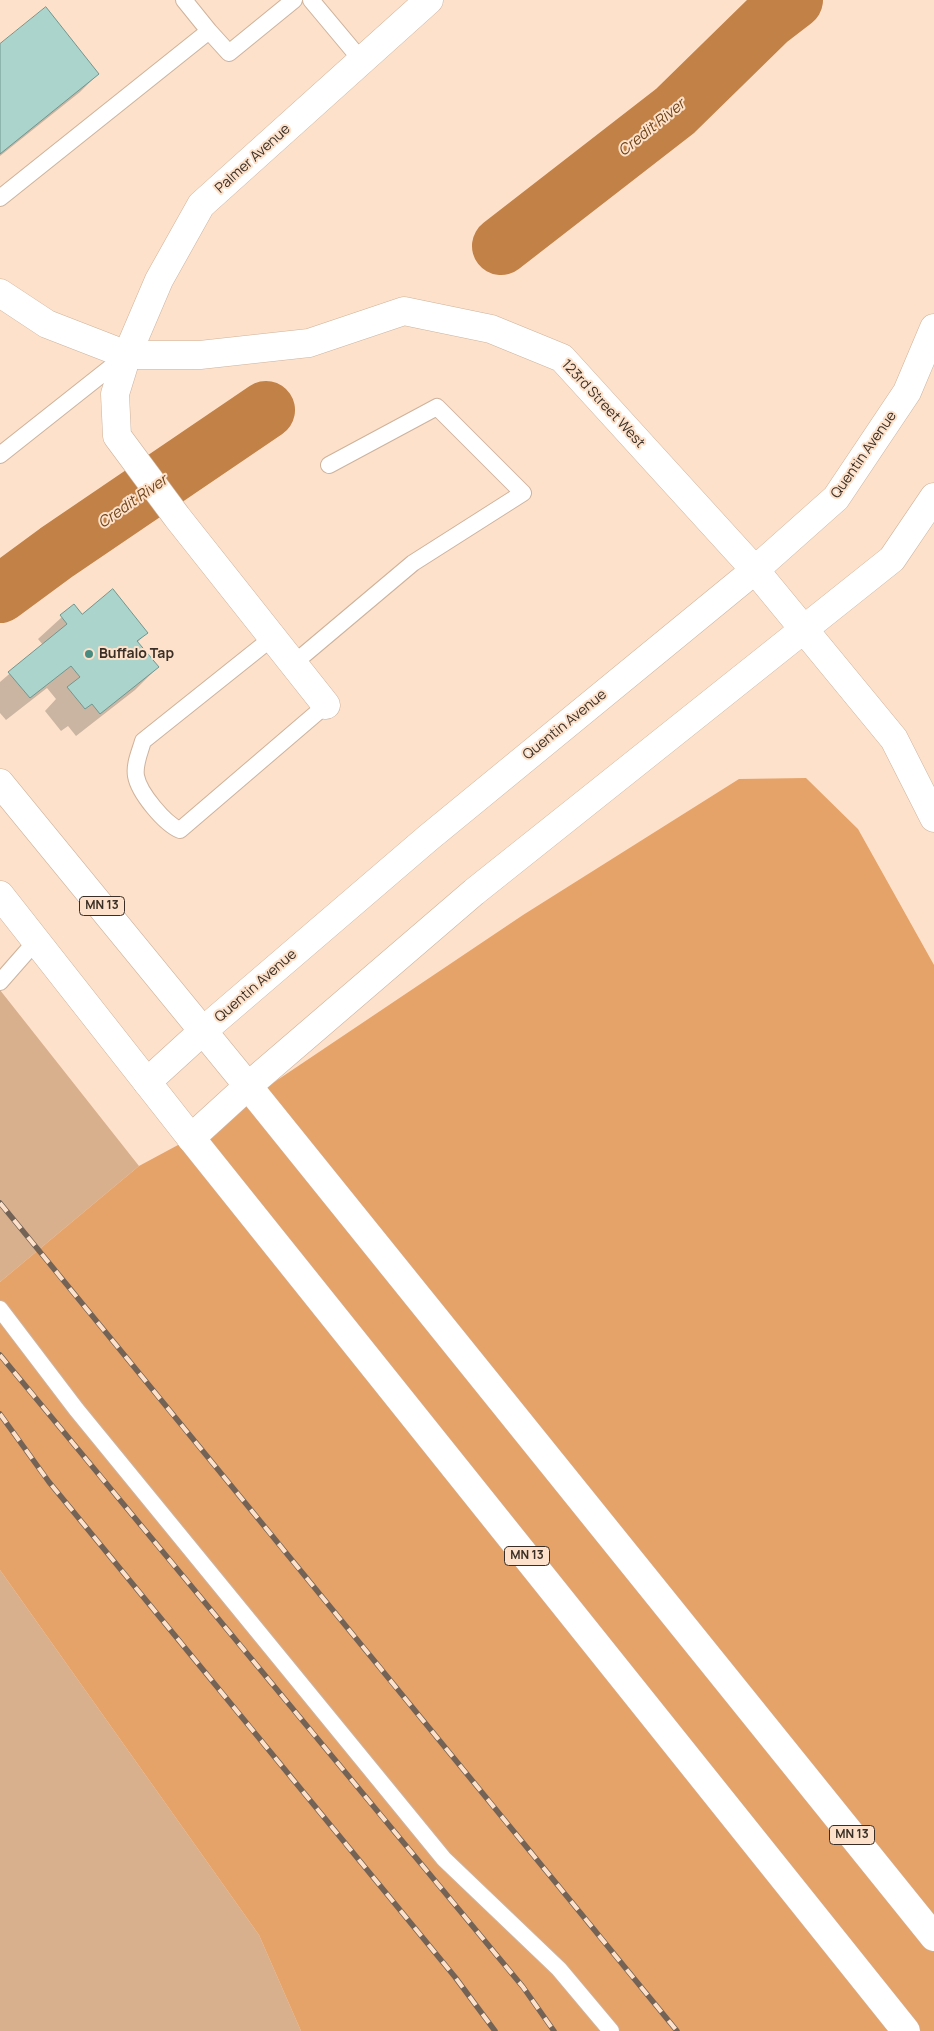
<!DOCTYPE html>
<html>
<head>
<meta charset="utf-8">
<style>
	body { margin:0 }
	canvas { display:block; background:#fde1ca }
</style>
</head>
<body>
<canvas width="934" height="2031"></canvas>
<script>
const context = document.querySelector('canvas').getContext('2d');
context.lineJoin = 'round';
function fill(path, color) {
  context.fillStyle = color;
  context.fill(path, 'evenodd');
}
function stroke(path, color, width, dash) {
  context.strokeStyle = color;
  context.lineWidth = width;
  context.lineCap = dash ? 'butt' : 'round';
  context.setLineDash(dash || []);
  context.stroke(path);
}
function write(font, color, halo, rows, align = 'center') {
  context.font = font + ' Manrope,sans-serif';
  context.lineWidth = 4;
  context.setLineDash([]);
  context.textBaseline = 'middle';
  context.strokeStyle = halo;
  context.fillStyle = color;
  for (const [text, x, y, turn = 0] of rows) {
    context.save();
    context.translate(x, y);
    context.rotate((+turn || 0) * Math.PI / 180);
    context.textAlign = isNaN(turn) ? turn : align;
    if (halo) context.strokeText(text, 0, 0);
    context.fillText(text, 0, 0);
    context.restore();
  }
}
fill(new Path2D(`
	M0,990L139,1166L0,1282Z
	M0,1570L259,1935L301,2031H0Z`), '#d9b08d');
fill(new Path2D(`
	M806,778L858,829L934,965V2031H301L259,1935L0,1570V1282L139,1166L191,1138L523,915L739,779Z`), '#e5a369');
fill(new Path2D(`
	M0,46L98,74L80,92L0,156Z
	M74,606L82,616L146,633L137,643L158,667L135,690L76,736L68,726L61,731L45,711L56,699L47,688L6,720L0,713V682L43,645L38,639Z`), '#0003');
stroke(new Path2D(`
	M501,246L675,111L768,20L794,0
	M0,594L57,552L266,410`), '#c18147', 58);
const building = new Path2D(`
	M46,7L99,74L0,154V44Z
	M113,589L148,633L137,641L159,667L100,714L92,704L85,709L67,687L80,677L71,666L30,698L8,672L67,624L60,615L74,604L82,614Z`);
fill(building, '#abd4cc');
stroke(building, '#70968f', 1);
const service = new Path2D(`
	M311,0L362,61
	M209,31L229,53L294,0
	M0,198L209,31L184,0
	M0,455L125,356
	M272,638L143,741C140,752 134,764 136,776C139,793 165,824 180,830L326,705
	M293,664L413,563L523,493L437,407L329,465
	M0,982L36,941
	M0,1309L76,1409L444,1859L559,1969L611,2031`);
const minor = new Path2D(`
	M326,705L177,517L117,436L115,394L127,355L159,280L201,205L429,0`);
const tertiary = new Path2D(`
	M0,293L47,324L127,355H200L309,343L404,311L491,329L562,358L755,570L894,739L934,818
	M147,1082L204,1030L428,838L755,570L836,498L907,392L934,328
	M191,1138L248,1086L474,892L892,559L934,497`);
const trunk = new Path2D(`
	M0,783L248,1086
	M0,895L191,1138`);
const motorway = new Path2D(`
	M248,1086L934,1937
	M191,1138L906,2031`);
stroke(service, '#ceb29c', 18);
stroke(minor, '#ceb29c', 29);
stroke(tertiary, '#ceb29c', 29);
stroke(trunk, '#ceb29c', 29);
stroke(motorway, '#ceb29c', 29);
stroke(service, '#fff', 16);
stroke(minor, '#fff', 28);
stroke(tertiary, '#fff', 28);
stroke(trunk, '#fff', 28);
stroke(motorway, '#fff', 28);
const rail = new Path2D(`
	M0,1203L677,2031
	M0,1355L523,1987L554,2031
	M0,1414L49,1482L455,1977L495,2031`);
stroke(rail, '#736356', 5.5);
stroke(rail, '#fde1ca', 4, [11]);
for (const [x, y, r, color] of [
	[89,654,5,"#488c81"]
]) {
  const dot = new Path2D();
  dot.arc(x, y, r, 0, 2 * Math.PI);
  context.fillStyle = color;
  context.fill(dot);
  stroke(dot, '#fde1ca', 2);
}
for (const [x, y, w] of [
	[102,906,45],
	[527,1556,45],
	[852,1835,45]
]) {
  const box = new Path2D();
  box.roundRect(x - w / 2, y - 9.5, w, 19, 4);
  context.fillStyle = '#fde1ca';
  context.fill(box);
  stroke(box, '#3a2f26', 1);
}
write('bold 12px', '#3a2f26', null, [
	["MN 13",102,906],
	["MN 13",527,1556],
	["MN 13",852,1835]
]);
write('14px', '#3a2f26', '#fde1ca', [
	["Palmer Avenue",253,159,-42],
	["123rd Street West",603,404,47],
	["Quentin Avenue",864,455,-55],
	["Quentin Avenue",565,725,-39],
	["Quentin Avenue",256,986,-41]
]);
write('bold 14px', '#3a2f26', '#fde1ca', [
	["Buffalo Tap",99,654]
], 'left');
write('italic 15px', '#6e4217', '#fde1ca', [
	["Credit River",652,128,-39],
	["Credit River",133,502,-35]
]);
</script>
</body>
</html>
